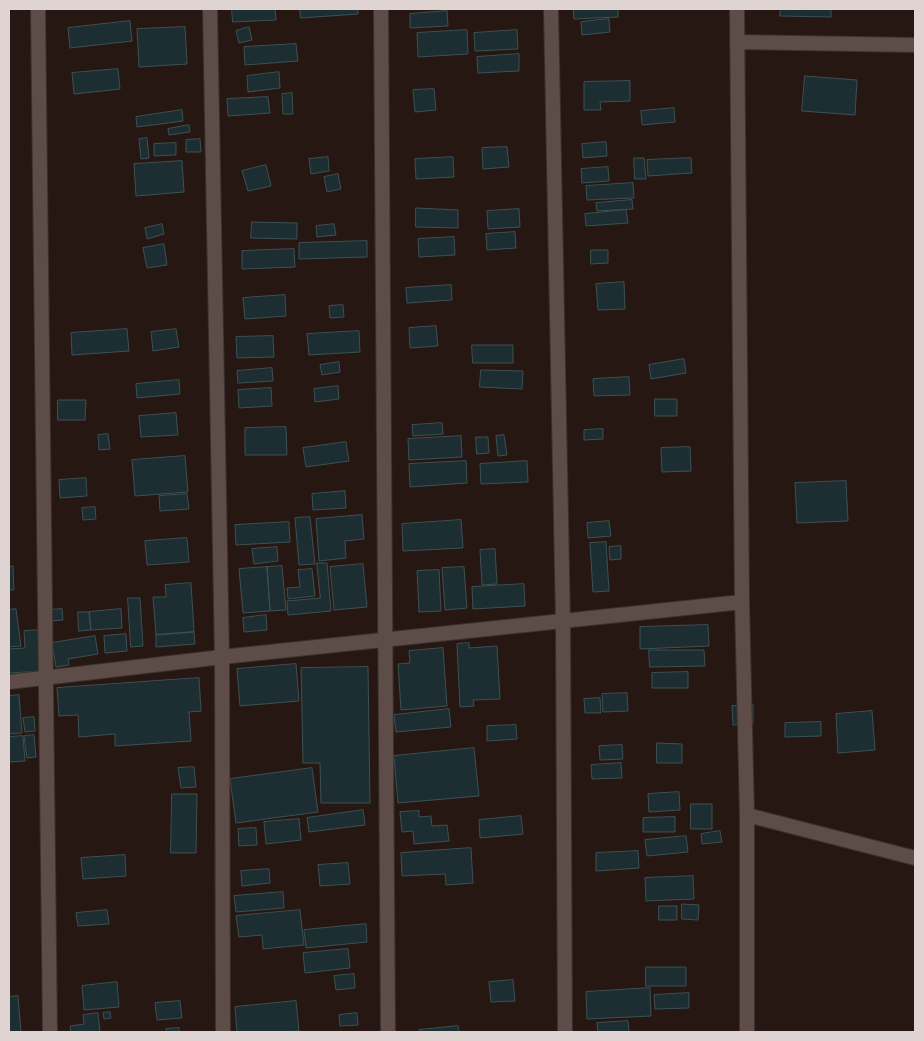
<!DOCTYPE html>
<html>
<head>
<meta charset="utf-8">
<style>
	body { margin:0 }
	#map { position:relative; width:924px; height:1041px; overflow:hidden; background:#261713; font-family:Montserrat,sans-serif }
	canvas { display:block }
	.frame { position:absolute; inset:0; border:10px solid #dfd4d1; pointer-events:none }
</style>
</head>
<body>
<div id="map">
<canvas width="924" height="1041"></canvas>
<div class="frame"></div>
</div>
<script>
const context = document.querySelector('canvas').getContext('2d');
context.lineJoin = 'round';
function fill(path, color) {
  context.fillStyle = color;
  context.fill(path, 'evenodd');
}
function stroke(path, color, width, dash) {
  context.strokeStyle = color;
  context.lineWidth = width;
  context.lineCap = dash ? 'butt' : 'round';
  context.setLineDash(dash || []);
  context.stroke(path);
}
const building = new Path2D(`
	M232,9H275L276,20L233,22Z
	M300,9H358V14L301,18Z
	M574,9H618V17L574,19Z
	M781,9H831V17L780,16Z
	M447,11L448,26L410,28V14Z
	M609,19L610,32L582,35L581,22Z
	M130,21L132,41L70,48L68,28Z
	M185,27L187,64L139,67L137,29Z
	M249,27L252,40L239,43L236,31Z
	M467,30L468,54L418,57L417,33Z
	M517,30L518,49L475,51L474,33Z
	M296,44L298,61L245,65L244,47Z
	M519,54V71L478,73L477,57Z
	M118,69L120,89L74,94L72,73Z
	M279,72L280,88L248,92L247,76Z
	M805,76L857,80L855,115L802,111Z
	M630,81V101L600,102L601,110H584V82Z
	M434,89L436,110L415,112L413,90Z
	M292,93L293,114H283L282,94Z
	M268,97L270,113L228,116L227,99Z
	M674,108L675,122L642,125L641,111Z
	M182,110L183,121L137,127L136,117Z
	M189,125L190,132L169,135L168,129Z
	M147,138L149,158L141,159L139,139Z
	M200,139L201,152H186V140Z
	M606,142L607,156L583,158L582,144Z
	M176,143V155L154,156V144Z
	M507,147L509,167L483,169L482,148Z
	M328,157L329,171L311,174L309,159Z
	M453,157L454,177L416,179L415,159Z
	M634,158H644L646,179H635Z
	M691,158L692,173L648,176L647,160Z
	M182,161L184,192L136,196L134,164Z
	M266,165L271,186L248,191L242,171Z
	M608,167L609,181L582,183L581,169Z
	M338,174L341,189L327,192L324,177Z
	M633,183L634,198L587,200L586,186Z
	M632,200L633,209L597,211L596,203Z
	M416,208L458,210V228L416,227Z
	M519,209L520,227L488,229L487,211Z
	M626,210L628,223L586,226L585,214Z
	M252,222L297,223V239L251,238Z
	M162,224L164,234L147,239L145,228Z
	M334,224L336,235L317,237L316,226Z
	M515,232L516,248L487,250L486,234Z
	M454,237L455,255L419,257L418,239Z
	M367,241V257L299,259V243Z
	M164,244L167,265L147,268L143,248Z
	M294,249L295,267L242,269V251Z
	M591,250H608V263L591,264Z
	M624,282L625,309L598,310L596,284Z
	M451,285L452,300L407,303L406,288Z
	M285,295L286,316L245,319L243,298Z
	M343,305L344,317L330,318L329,306Z
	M436,326L438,346L410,348L409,328Z
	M127,329L129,351L72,355L71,333Z
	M176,329L179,347L153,351L151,332Z
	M359,331L360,352L309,355L307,334Z
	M273,336L274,357L237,358L236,337Z
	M472,345H513V363H473Z
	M684,359L686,373L651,379L649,365Z
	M339,362L340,372L322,375L320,365Z
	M272,368L273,381L238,383L237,371Z
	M481,370L523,371L522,389L480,387Z
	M629,377L630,395L594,396L593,379Z
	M179,380L180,394L137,398L136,384Z
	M338,386L339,399L315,402L314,389Z
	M271,388L272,406L239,408L238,390Z
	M655,399H677V416H655Z
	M58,400H86L85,420H58Z
	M176,413L178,435L141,437L139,416Z
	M442,423L443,434L413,436L412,425Z
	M286,427L287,455H245V428Z
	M603,429V439L584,440V430Z
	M108,434L110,449L99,450L98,435Z
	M504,435L507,455L498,456L496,436Z
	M461,436L462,457L409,460L408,439Z
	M476,437H488L489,453L477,454Z
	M346,442L349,461L306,467L303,448Z
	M690,447L691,471L662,472L661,448Z
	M185,456L188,492L135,496L132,460Z
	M466,461L467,483L410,487L409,464Z
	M527,461L528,482L481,484L480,464Z
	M86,478L87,496L60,498L59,480Z
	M846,481L848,521L797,523L795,483Z
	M345,491L346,508L313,510L312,494Z
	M187,494L189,509L160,511L159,496Z
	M95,507L96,519L83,520L82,508Z
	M362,515L364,539L345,541L346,558L319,561L316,519Z
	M310,517L315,564L299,565L295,518Z
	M461,520L463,548L403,551L402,524Z
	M609,521L611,536L588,538L587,523Z
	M289,522L290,542L236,545L235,525Z
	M187,538L189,562L147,565L145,541Z
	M606,542L609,591L593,592L590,543Z
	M621,546V559L610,560L609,547Z
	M277,547L278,561L254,564L252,549Z
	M495,549L497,584L482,585L480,550Z
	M317,563H327L331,611L288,615L287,601L320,598Z
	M363,564L367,607L334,610L330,567Z
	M9,566H13L14,590H9Z
	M282,566L286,610L270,611L267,567Z
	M267,567L270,611L243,613L239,569Z
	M464,567L467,608L445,610L442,568Z
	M312,569L315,596L288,599L287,588L300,587L298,570Z
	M439,570L441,611L419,612L417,571Z
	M191,583L194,632L156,635L153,597H166L165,585Z
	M524,584L525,606L473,609L472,587Z
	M128,598H140L143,646L131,647Z
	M16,609L21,646L9,647V610Z
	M62,609L63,620L50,621L49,610Z
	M121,609L122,628L91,630L89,612Z
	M78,612H89L91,630L79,631Z
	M266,615L267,630L244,632L243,618Z
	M708,625L709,646L640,649V627Z
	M41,630L44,671L9,673V649L25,648L24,631Z
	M194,632L195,644L156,647V635Z
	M126,634L127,651L105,653L104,636Z
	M95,636L98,654L68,659L69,665L56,667L52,643Z
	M469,643V648L497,646L500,699L473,700L474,706L460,707L457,644Z
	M443,648L447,706L401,710L398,664L410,663L409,651Z
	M649,650H704L705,666L650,667Z
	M296,664L299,701L240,706L237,669Z
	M368,667L370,803H321L320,763H303L301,668Z
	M688,672V688H652V673Z
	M199,678L201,711L189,712L191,741L115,746V734L79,737L78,715L59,716L57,688Z
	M627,693L628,711L603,712L602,694Z
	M19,695L22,733L9,734V696Z
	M600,698L601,713H585L584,699Z
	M753,705V724L733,725L732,706Z
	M449,709L451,727L396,732L394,715Z
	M872,711L875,750L838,753L836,714Z
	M34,717L35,731L25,732L23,718Z
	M821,722V736L785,737V723Z
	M516,725L517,739L487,741V726Z
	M34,735L36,757L27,758L24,736Z
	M23,736L25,761L9,762V737Z
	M657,743L682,744V763H657Z
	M622,745L623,759L600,760L599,746Z
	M474,748L479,796L398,803L394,756Z
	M621,763L622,778L592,779L591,765Z
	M194,767L196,787L181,788L178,768Z
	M312,768L318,812L236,823L230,779Z
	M679,792L680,810L649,812L648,794Z
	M172,794H197L196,853H171Z
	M691,804H712V829H691Z
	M363,810L365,825L309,832L307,818Z
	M419,811V817L431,816L432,826L447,825L449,841L414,844L413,831L402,832L400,812Z
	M521,816L523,834L480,838L479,820Z
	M675,817V832H643V818Z
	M299,819L301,840L266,844L264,822Z
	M256,828L257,845L239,846L238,829Z
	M720,831L722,842L702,844L701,834Z
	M686,836L688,852L647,856L645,840Z
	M471,848L473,883L446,885L445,874L402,876L401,853Z
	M638,851L639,868L596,871V853Z
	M125,855L126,876L83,879L81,858Z
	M348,863L350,884L320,886L318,865Z
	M269,869L270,883L242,886L241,871Z
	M693,876L694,899L646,901L645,878Z
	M283,892L284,908L236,912L234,896Z
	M682,904L699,905L698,920L682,919Z
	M659,906H677V920H659Z
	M107,910L109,924L78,926L76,913Z
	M300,910L304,945L263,949L262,935L239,937L236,916Z
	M366,924L367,942L306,948L304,930Z
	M348,949L350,968L305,973L303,953Z
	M646,967H686V986H646Z
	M354,974L355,988L336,990L334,976Z
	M513,980L515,1001L491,1002L489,982Z
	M117,982L119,1007L84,1010L82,986Z
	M650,988L651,1016L587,1019L586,992Z
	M689,993V1008L655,1009L654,995Z
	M18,996L21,1032H9V997Z
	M180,1001L182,1018L157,1020L155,1003Z
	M296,1001L299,1031L282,1032H237L235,1007Z
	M110,1012L111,1018L104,1019L103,1013Z
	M98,1013L100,1032H71L70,1026L84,1024L83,1015Z
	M357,1013L358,1025L340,1026L339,1015Z
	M628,1021L629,1032H598L597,1023Z
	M458,1026L459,1032H419V1030Z
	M179,1028V1032H166V1029Z`);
fill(building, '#1c2e31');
stroke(building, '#3d5153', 1);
const minor = new Path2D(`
	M38,9L50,1032
	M210,9L222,657L223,1032
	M381,9L388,1032
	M551,9L563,621L565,1032
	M737,9L742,602L747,815V1032
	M737,42L915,45
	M9,682L222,657L742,602
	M747,815L915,858`);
stroke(minor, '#3c3230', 16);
stroke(minor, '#5d4c47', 14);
</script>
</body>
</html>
